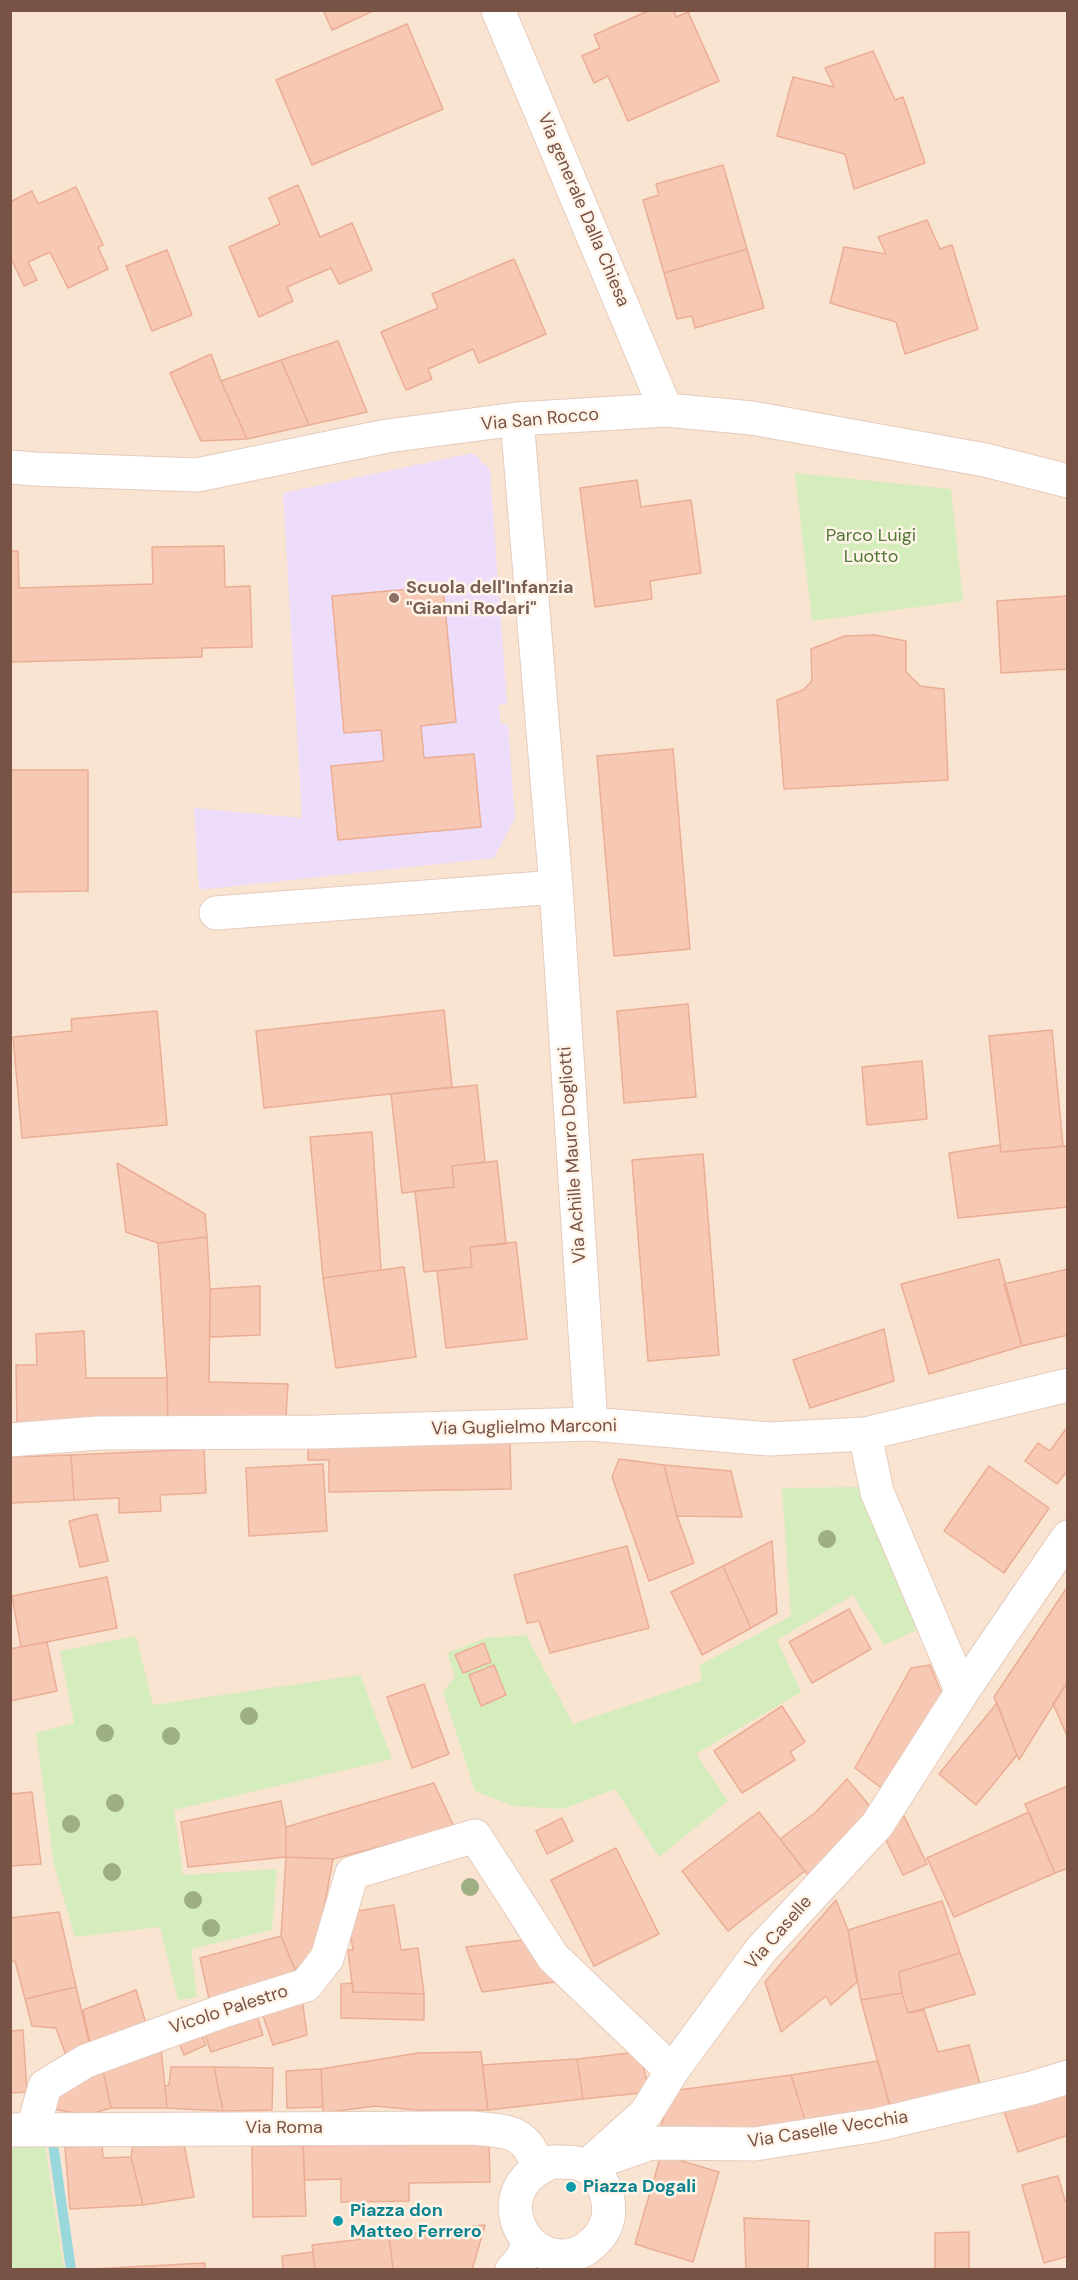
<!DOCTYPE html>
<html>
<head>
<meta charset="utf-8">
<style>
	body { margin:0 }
	#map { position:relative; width:1078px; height:2280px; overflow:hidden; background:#fef0e0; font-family:"DM Sans",sans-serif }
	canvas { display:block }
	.frame { position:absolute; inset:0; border:12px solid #785245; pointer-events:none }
</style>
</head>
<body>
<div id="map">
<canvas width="1078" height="2280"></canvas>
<div class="frame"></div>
</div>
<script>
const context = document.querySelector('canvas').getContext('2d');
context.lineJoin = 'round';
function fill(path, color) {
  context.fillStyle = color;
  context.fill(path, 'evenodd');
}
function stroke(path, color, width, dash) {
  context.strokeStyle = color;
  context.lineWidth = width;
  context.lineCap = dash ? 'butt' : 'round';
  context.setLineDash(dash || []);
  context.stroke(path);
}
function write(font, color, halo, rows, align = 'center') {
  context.font = font + ' "DM Sans",sans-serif';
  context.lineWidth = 5;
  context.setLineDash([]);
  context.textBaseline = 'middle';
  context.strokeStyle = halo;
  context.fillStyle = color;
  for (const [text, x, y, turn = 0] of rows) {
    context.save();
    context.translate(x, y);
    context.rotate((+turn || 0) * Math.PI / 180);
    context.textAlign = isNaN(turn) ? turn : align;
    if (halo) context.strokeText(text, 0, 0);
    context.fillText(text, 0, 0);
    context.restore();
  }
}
fill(new Path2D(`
	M11,11H1067V2269H11Z`), '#f9e3d1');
fill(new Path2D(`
	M473,453L490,470L507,704L499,705L501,724H508L515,818L494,858L199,890L194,808L302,818L283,493Z`), '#edddfa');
fill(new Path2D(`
	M795,473L951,489L963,601L812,621Z
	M858,1487L917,1630L884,1645L853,1595L777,1640L801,1692L696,1754L728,1801L659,1857L615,1789L563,1809L513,1806L475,1791L443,1692L455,1677L447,1653L486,1638L526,1635L573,1724L701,1681L700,1665L791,1616L782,1488Z
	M136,1636L153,1705L360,1675L392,1759L174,1810L183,1875L277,1869L272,1930L191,1949L197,1997L178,2000L160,1927L75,1937L54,1865L36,1733L74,1723L60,1651Z
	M44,2139L64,2269H11L10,2141Z`), '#d5edbd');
stroke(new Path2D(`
	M52,2137L71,2270`), '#98d8dc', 10);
const building = new Path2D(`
	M323,10H375L332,30Z
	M650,10H674L676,17L688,12L719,81L628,121L608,76L594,83L582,56L600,48L594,35Z
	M407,24L443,109L312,165L276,80Z
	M873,51L895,100L903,97L925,163L854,189L845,154L777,136L793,77L834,87L825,68Z
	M723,165L747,249L664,273L643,200L659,195L656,184Z
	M298,185L320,237L352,223L372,270L339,284L331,268L287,287L293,301L259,317L229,247L280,224L269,198Z
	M76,187L103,245L98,247L108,269L68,288L50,252L28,262L37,280L24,286L10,256V202L32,191L38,204Z
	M927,220L940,249L952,245L978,329L905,354L896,322L830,303L844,247L886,254L878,237Z
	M747,249L764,308L695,328L692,316L677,319L664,273Z
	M167,250L192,315L152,331L126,266Z
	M514,259L546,334L479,363L473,349L428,369L432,379L406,390L381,332L438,308L432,294Z
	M338,341L367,412L309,425L281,360Z
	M211,354L221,381L247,439L201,441L170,373Z
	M281,360L309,425L247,439L221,381Z
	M637,480L641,507L691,500L701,573L650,581L652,599L595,607L580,488Z
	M224,546L225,587L250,586L252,647L202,648V657L10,662V551H18L19,588L153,584L152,547Z
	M443,586L456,722L421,726L424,758L474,754L481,827L338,840L331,766L384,761L381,730L344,733L332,596Z
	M1068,596V669L1001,673L997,601Z
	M875,635L906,641V672L920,686L944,689L948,780L784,789L777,700L803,690L812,681L811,649L845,636Z
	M673,749L690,949L614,956L597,756Z
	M10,770H88V891L10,892Z
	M688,1004L696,1097L624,1103L617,1011Z
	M444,1010L452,1087L264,1108L256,1031Z
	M157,1011L167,1125L22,1138L13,1037L72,1031L71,1019Z
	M1052,1030L1063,1146L1001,1152L989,1036Z
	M922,1061L927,1119L867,1125L862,1067Z
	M477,1085L485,1162L452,1166L454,1187L402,1193L391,1094Z
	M372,1132L381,1270L323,1278L310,1137Z
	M1000,1145L1001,1152L1068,1146V1207L958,1218L949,1153Z
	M703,1154L719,1355L648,1361L632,1160Z
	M497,1161L506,1244L470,1247L472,1267L424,1272L415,1191L454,1187L452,1166Z
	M117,1163L205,1214L207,1237L158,1243L126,1232Z
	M207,1237L210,1289L209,1382L288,1384L285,1431L168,1428L167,1378L158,1243Z
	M516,1242L527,1339L446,1348L437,1271L472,1267L470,1247Z
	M999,1259L1022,1346L929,1374L901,1284Z
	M404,1267L416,1357L336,1368L323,1278Z
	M1068,1269V1335L1022,1346L1004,1284Z
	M260,1286V1335L210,1337V1289Z
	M884,1329L894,1381L810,1408L793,1360Z
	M84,1331L86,1378H167L168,1428H17L16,1365H37L36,1334Z
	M1068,1426V1470L1057,1484L1025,1461L1038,1443L1050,1451Z
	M510,1442L511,1489L329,1492V1460H308V1446Z
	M204,1449L206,1493L160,1495L161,1511L119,1513V1498L74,1500L71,1455Z
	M71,1455L74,1500L10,1503V1457Z
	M619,1459L664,1465L677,1516L694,1563L649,1581L612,1477Z
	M323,1464L327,1531L249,1536L246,1468Z
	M664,1465L731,1471L742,1517L677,1516Z
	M989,1466L1049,1508L1004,1573L944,1531Z
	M97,1514L108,1561L80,1567L69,1521Z
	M772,1541L777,1613L751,1628L723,1566Z
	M627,1546L649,1628L550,1653L539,1621L527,1623L514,1575Z
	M723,1566L751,1628L702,1655L671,1592Z
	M107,1577L117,1628L21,1647L12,1596Z
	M1068,1586V1681L1019,1760L994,1697Z
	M849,1609L871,1649L812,1683L789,1642Z
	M47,1642L57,1691L10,1701V1649Z
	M484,1643L491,1662L463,1673L455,1655Z
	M494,1665L506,1695L481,1706L469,1675Z
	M930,1665L947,1707L892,1796L855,1768L911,1668Z
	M1068,1681V1738L1053,1704Z
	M424,1684L449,1754L412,1768L387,1697Z
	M997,1703L1017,1755L976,1805L939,1774Z
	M782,1706L805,1742L790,1752L795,1760L742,1793L714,1751Z
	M847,1779L879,1817L817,1887L780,1839L816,1812Z
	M434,1783L454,1827L333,1859L286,1857V1827Z
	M1068,1786V1868L1055,1873L1025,1804Z
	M32,1792L41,1864L10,1866V1794Z
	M281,1801L286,1827V1857L188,1867L181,1822Z
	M759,1812L805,1871L728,1931L682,1871Z
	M1029,1812L1055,1873L954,1917L927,1858Z
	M904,1816L927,1864L903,1875L884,1836Z
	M562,1818L573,1841L547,1854L536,1831Z
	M616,1848L659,1934L594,1966L551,1880Z
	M286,1857L333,1859L317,1946L308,1960L295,1969L281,1936Z
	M836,1900L848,1930L857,1982L831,2005L826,1996L781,2032L765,1982Z
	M942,1901L960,1953L899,1972L902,1993L861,2000L848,1930Z
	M394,1905L401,1950L418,1948L424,1994L353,1992L348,1950H353L347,1913Z
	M59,1912L76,1987L25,1999L15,1961L10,1962V1918Z
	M281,1936L298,1977L210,2003L200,1958Z
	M531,1939L555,1982L482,1992L466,1947Z
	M960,1953L975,1994L908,2013L902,1993L899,1972Z
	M353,1983V1992L424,1994V2020L341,2018V1984Z
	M76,1987L91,2051L68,2061L56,2028L32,2026L25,1999Z
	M136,1990L147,2027L92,2053L83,2010Z
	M301,1991L307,2035L273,2045L259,2004Z
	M902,1993L908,2013L924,2010L938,2052L969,2045L983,2095L891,2111L861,2000Z
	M254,2007L263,2035L211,2052L201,2024Z
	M197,2024L206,2045L184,2055L175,2034Z
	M23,2030L27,2092L10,2093V2031Z
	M160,2038L167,2108H111L101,2061Z
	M481,2052L488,2110H416L375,2106L323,2113L321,2069L418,2053Z
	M639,2052L650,2092L583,2099L577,2059Z
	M577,2059L583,2099L488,2110L482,2065Z
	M101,2061L111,2108L86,2115L53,2109L51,2089Z
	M878,2061L891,2111L806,2123L791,2075Z
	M171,2067H214L223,2111L167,2108L165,2086L169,2085Z
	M214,2067L273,2068L272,2110L223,2111Z
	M321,2069L323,2107L287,2108L286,2071Z
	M791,2075L806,2123L683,2135L661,2127L671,2091Z
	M1068,2086V2135L1018,2152L1003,2108Z
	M489,2143L490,2182L409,2183V2201L341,2202V2179L305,2180L303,2146Z
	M184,2144L194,2197L143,2205L131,2157L133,2145Z
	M102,2145L103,2158L131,2157L143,2205L70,2209L65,2147Z
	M252,2146H303L306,2216L253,2217Z
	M661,2155L719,2172L693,2262L635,2244Z
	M1058,2176L1065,2201L1068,2200V2256L1044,2263L1022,2185Z
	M744,2218L809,2221L808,2270H746Z
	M485,2225L472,2270H393L389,2236Z
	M969,2232V2270H935V2233Z
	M389,2236L393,2270H315L312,2245Z
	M313,2252L315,2270H283L282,2256Z
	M205,2263V2270H93V2269Z`);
fill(building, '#f7c9b5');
stroke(building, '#ebad94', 1.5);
const street = new Path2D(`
	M498,10L666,410
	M517,419L556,887L591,1424
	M10,467L34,469L197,475L387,436L517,419L666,410L752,418L985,460L1068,481
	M216,913L556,887
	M865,1434L877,1492L962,1692
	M10,1440L98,1433L316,1432L591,1424L769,1439L865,1434L1068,1385
	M33,2129L45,2086L86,2061L223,2011L306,1985L327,1958L352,1873L475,1836L553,1957L672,2071
	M11,2130L471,2128C506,2131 527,2129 538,2168
	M603,2160L651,2143L755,2144L876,2125L1032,2088L1068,2077
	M553,2162C564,2162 575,2161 585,2166C603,2173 611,2200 608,2218C605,2232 596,2242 584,2250C529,2280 478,2189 553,2162Z
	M587,2166L646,2113L672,2071L760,1951L877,1825L962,1692L1068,1537
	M512,2270L521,2260L529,2243`);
stroke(street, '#e5ccbe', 35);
stroke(street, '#fff', 33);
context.fillStyle = '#9faf84';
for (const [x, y] of [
	[827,1539],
	[249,1716],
	[105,1733],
	[171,1736],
	[115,1803],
	[71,1824],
	[112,1872],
	[470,1887],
	[193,1900],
	[211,1928]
]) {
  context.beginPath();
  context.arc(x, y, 9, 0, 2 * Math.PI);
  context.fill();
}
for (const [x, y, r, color] of [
	[394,598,6,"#8d6e63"],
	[571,2187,6,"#0f9aa8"],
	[338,2221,6,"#0f9aa8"]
]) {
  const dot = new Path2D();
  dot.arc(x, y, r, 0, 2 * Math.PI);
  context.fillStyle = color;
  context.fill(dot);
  stroke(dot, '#fff4e8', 2);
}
write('18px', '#785245', '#fff4e8', [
	["Via generale Dalla Chiesa",583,210,67],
	["Via San Rocco",540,420,-5],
	["Via Achille Mauro Dogliotti",573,1155,-94],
	["Via Guglielmo Marconi",524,1428,-1],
	["Via Caselle",779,1933,-49],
	["Vicolo Palestro",229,2010,-18],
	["Via Roma",284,2128],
	["Via Caselle Vecchia",828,2130,-9]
]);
write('18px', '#527939', '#fff4e8', [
	["Parco Luigi",871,536],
	["Luotto",871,557]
]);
write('bold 18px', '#785e54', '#fff4e8', [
	["Scuola dell'Infanzia",406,588],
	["\"Gianni Rodari\"",406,609]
], 'left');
write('bold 18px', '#0d838f', '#fff4e8', [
	["Piazza Dogali",583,2187],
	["Piazza don",350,2211],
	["Matteo Ferrero",350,2232]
], 'left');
</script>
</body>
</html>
